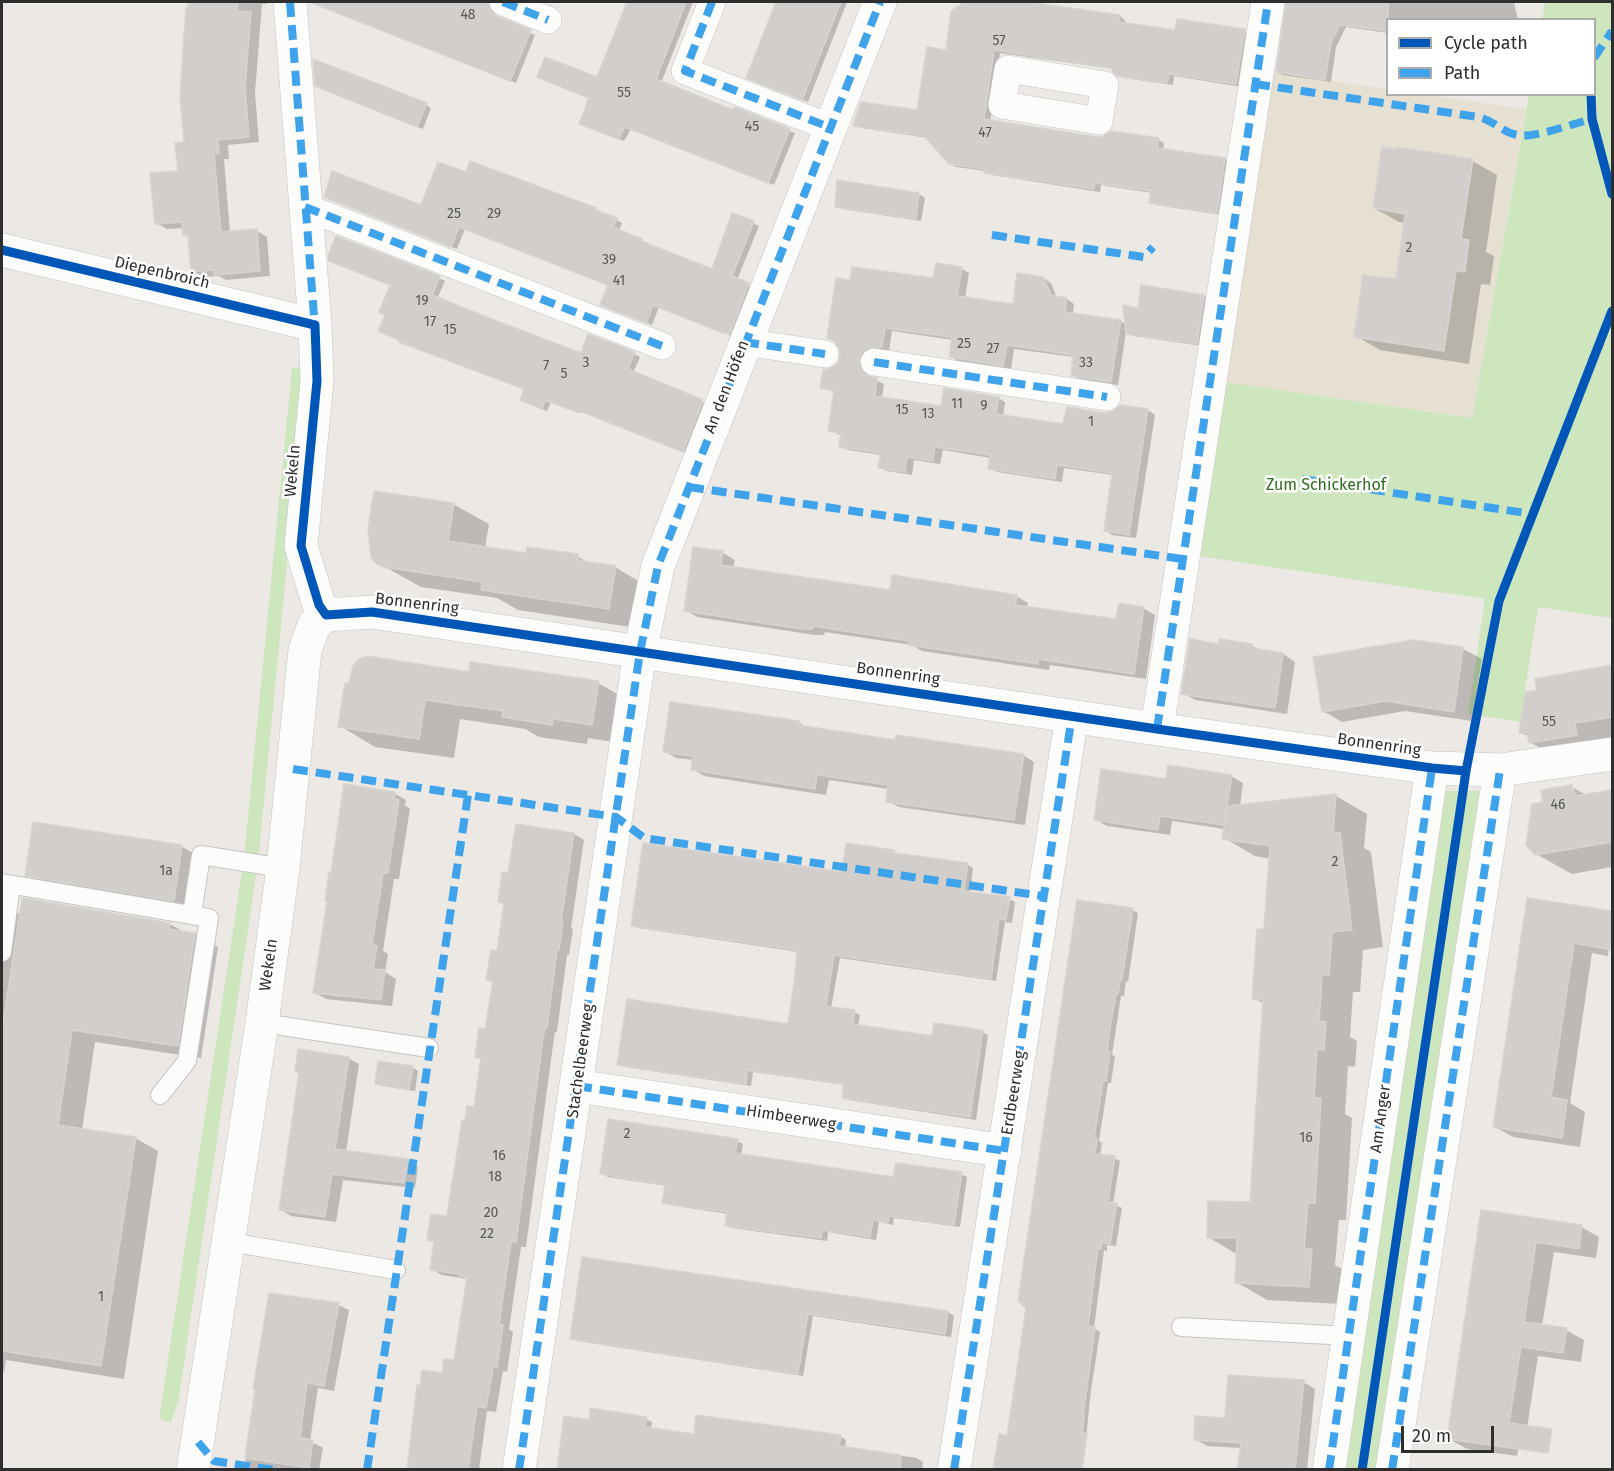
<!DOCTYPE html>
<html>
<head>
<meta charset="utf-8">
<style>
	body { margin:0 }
	#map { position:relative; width:1614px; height:1471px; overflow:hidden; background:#ece8e4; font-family:"Fira Sans",sans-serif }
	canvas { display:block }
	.frame { position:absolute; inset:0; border:3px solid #2e2e2e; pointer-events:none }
	.legend { position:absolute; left:1386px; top:18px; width:210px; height:78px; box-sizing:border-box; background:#fff; border:2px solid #ababab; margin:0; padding:8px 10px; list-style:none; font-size:18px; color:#2e2e2e }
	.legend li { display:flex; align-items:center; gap:12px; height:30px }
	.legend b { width:30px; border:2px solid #ababab }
	.scale { position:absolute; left:1401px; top:1426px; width:93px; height:27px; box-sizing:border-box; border:3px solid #2e2e2e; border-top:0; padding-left:8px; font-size:18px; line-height:21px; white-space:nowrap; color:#2e2e2e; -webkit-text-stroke:4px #fff; paint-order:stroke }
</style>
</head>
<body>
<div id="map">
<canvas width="1614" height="1471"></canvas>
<div class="frame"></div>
<ul class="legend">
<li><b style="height:8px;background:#0057b8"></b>Cycle path</li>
<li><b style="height:8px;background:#3ea3eb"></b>Path</li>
</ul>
<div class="scale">20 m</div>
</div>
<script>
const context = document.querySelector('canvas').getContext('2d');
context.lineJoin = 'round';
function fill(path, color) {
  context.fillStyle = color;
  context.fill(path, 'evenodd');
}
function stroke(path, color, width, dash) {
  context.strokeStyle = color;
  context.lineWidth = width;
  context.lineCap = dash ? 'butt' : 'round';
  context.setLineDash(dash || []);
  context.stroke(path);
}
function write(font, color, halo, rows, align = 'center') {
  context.font = font + ' "Fira Sans",sans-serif';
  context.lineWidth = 5;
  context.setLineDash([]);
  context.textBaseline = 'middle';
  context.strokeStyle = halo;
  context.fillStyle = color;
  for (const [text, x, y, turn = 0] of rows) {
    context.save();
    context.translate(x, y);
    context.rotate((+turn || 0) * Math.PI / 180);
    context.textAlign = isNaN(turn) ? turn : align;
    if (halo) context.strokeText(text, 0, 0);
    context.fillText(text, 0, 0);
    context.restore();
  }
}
fill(new Path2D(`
	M1270,72L1387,89L1388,94L1425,95L1526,109L1472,418L1225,382Z`), '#e6e0d3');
fill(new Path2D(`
	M1545,2H1612V618L1538,607L1520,722L1468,714L1485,599L1198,556L1225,382L1472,418L1529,95L1594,94V20L1542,19Z
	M292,368L306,369L258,862L179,1397L171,1423L159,1419L244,858Z
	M1444,791H1488L1387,1469L1343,1470Z`), '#cee6be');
fill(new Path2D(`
	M188,2H267V4H262L255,93L259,142L228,145L229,159H224L230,233L257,231L267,237L270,276L226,280L219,276L203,277L193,271L189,237L185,235L184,228L167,229L156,223L180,172L185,143L182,97Z
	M359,2H453L475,10L479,2H493V9L497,17L535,35L516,83L358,21L352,18Z
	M629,2H693L661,83L734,112L735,109L795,133L774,185L631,129L624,141L586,126L590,99L544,80L598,79Z
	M778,2H847L808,102L748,77Z
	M966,2H993L1011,4V2H1018L1120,16L1125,20V24L1176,32L1244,31L1250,34L1242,87L1174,76L1173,85L1124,78L1114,69L1000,53L990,122L1096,138L1159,140L1164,143L1163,150L1225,159L1230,163L1222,215L1156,205L1151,202L1152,193L1101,185L1100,192L992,175L986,171L956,167L950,163L928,138L861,128L855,125L918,112L947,52L953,12Z
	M1287,2H1514L1518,20H1388V33L1346,27L1336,47L1331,82L1283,75L1278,72Z
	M323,89L426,105L431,108L423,129Z
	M1472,161L1497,175L1486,252L1494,256L1490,285L1481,284L1469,364L1380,350L1356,336L1397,280L1405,223L1399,222L1374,208Z
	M467,174L595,209L622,223L619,231L713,271L733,215L759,226L737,280L754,288L735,337L659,307L652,325L608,308L610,285L465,229L457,249L331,200L422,207Z
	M838,182L919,194L925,198L921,221L842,209L836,206Z
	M336,264L439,278L445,281L437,299L582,355L634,354L640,357L633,373L708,405L689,454L581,411L580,413L551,402L547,411L527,403L526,389L386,316L391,285Z
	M962,269L969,273L965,299L1014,306L1043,278L1051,283L1057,298L1067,299L1074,304L1073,314L1120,321L1126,324L1139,310L1204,296L1209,299L1202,346L1133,336L1126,332L1118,385L1079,379L1072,375L1074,357L1014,349L1011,369L958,361L951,357L953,340L892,331L889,351L865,365L869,377L884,384L882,398L943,407L998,398L1005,402L1003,417L1064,425L1105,414L1148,410L1155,415L1136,538L1112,535L1105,530L1113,475L1064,468L1062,482L997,472L990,468L991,458L943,450L940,464L914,460L912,475L887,471L880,467L882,455L848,450L841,446L842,436L830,430L835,392L822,387L842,357L851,282L934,280Z
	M453,504L489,524L485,548L527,554L577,556L590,564L615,567L650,588L644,629L518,610L497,598L421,587L378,563Z
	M695,549L723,553L735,560L733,568L891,592L1016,596L1028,603L1027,608L1118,621L1143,608L1155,615L1146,679L1050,665L1049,670L922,651L912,645L825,632L824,635H815L697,617L686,610Z
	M1413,641L1463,649L1482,659L1472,721L1405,711L1342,722L1323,711Z
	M1220,645H1251L1262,651L1283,654L1295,662L1287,714L1195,700L1183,693Z
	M1612,667V741L1564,762L1530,742L1529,737L1521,732L1539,691L1537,680Z
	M470,673L598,683L633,703L627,744L588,738L587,744L539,737L525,729L460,719L454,758L375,747L340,726Z
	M798,722L809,728L896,741L1023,755L1034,762L1025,825L899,807L888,801L889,789L829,780L826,795L704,776L693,769L694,760L676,758L665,751Z
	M1231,776L1243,783L1240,806L1336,796L1367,814L1364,848L1371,852L1383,947L1363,950L1360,992H1353L1350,1037L1357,1041L1355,1067L1348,1066L1345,1114L1352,1118L1346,1220H1339L1335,1265L1342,1269L1340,1304L1267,1300L1236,1282L1238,1255L1208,1237L1252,1203L1264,1004L1254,998L1266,931L1271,859L1255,856L1224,838L1225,829L1172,821L1170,835L1107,826L1095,819L1167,781Z
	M1572,787L1588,796L1612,791V867L1572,874L1536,854L1545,803Z
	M394,793L406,800L405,806L410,808L399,879H394L383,951L388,954L385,972L396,979L392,1006L326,999L314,992L332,874Z
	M574,834L584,840L571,928L573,929L569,955H567L557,1032H555L553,1045L526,1247H521L509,1329L513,1332L507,1372L503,1371L496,1412L487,1411L479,1470H408L443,1375L455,1362L468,1279L442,1275L431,1269L435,1243L428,1239L449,1218L467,1122L475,1108L482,1060L476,1057L487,1031L494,983L488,979L498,953L505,904L500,901L510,875Z
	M181,846L200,857L192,910L46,885L27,875Z
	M894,852L900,856L968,865L973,868L970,893L1009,899L1015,902L1012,923L1005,922L996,981L840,958L831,1008L854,1012L860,1015L858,1026L934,1038L982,1032L988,1035L976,1120L849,1100L844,1097L845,1085L753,1072L751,1086L625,1067L619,1064L789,1026L799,952L638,928L633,925L843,874Z
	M1528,900L1595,910L1612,920L1608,956L1592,953L1570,1103L1585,1112L1580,1147L1513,1137L1495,1127Z
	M2,904L21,915L170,924L184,932L195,934L218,947L201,1058L95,1042L82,1130L135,1138L158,1151L124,1379L6,1360L4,1372L2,1371Z
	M1132,910L1138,913L1128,982L1126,981L1124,996H1121L1112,1055L1115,1056L1111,1083H1108L1099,1141L1102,1143L1100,1156L1114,1158L1120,1161L1113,1204L1122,1208L1116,1246L1107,1245V1251L1104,1250L1094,1328L1100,1332L1091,1390L1085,1449L1008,1437Z
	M348,1058L359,1064L346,1152L407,1160L418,1167L415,1188L343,1180L336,1222L291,1216L280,1209Z
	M412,1067L418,1071L415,1091L382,1086L377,1083Z
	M737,1141L743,1144L741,1155L895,1178L961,1174L967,1177L960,1227L894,1218L893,1225L879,1222L876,1240L828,1232L827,1241L732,1228L726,1225L728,1214L670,1205L664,1202L666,1186L608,1177L602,1174Z
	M1482,1212L1581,1227L1599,1237L1596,1258L1554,1252L1542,1326L1566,1330L1584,1340L1581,1362L1538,1356L1525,1442L1520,1441L1517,1456L1467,1449L1449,1439Z
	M583,1259L948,1312L954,1316L951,1337L813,1316L803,1376L577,1341L571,1338Z
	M338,1305L349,1310L334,1391L318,1388L310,1441L323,1448L319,1470H244L257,1390Z
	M1303,1382L1315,1389L1307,1470H1238L1241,1448L1207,1446L1195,1439L1227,1420Z
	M646,1419L652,1422L651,1429L695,1436H840L846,1440L845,1448L917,1458L923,1462L922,1470H558L590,1421Z`), '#0003');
const building = new Path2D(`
	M189,2H238L237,11L251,12L245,87L249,137L218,140L219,153L214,154L221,232L257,229L260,271L214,275V270L191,272L188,235H183L182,222L155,224L150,173L178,171L175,143L184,142L180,97L186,8H189Z
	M312,2H488L490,11L497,16L531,30L510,81L312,3Z
	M627,2H686L656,79L733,110L735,107L790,129L768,183L625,127L618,139L579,124L589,98L537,77L545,57L597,77Z
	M776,2H841L802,100L746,78Z
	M964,2H1027L1120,15L1119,22L1175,30L1177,19L1245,29L1236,84L1169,74L1167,83L1117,76L1112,71V68L994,50L989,85L984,119L1096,137H1102L1111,131L1159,138L1157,148L1225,158L1217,213L1149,203L1151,191L1095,183L1094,189L984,173L985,169L949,164L924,136L853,126L861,102L917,110L927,47L946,50L951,11Z
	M1286,2H1388V31L1340,25L1331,43L1325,80L1276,72Z
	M313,59L427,103L417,127L315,86Z
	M1382,147L1397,149V147L1473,159L1461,239L1469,240L1465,272L1456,271L1444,351L1354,337L1363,275L1396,279L1405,214L1373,208Z
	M470,161L596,208L595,210L617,218L613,227L642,239L641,241L712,269L732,213L754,221L732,276L749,283L730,333H723L653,305L646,323L600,305L608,285L459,227L451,247L324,197L332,171L421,205L438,162L466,172Z
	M837,180L919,193L916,219L835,207Z
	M336,236L440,276L432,295L494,320L581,353L588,334L635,352L628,369L703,400L683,452L575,409L574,411L545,400L542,409L520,400L524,389L399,342V340L378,331L385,315L379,312L390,285L329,261L328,256Z
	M936,263L962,267L957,296L1013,304L1017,273L1043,277L1051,295L1067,298L1065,312L1121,320L1111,382L1071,376L1073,355L1007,345L1003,366L949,357L952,337L885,328L882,347L868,348L861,353L859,359V367L864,374L877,378L875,396L941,406L944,388L999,397L996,414L1063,424L1067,407L1105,413L1113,411L1120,405L1148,409L1129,535L1104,531L1112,473L1057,465L1055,479L988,469L990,455L935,447L933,461L907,457L905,472L878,468L881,453L839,447L841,433L828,431L834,390L820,388L823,370L831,368L838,363L840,357L839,348L834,341L827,338L836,278L850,280L852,267L933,278Z
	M1141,285L1204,295L1197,344L1126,334L1123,305L1138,308Z
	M374,491L454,503L448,541L526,553L527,547L578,554L577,560L616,566L609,609L481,590L482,582L384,567L377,564L371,557L368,530Z
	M693,547L723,551L721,565L890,590L892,575L1017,595L1015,605L1116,619L1119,603L1144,607L1134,674L1038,659V664L908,645L909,641L813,626V629H802L684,611Z
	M1190,639L1219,644V639L1252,644L1251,648L1283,653L1275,708L1181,694Z
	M1413,640L1463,647L1454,712L1386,701L1322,712L1313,657Z
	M367,656L469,672L470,662L599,681L592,725L553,719L552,725L502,717L503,711L425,700L419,739L338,727L345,683H349L353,666L359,659Z
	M1612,665V717L1575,723L1577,735L1529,743L1527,732L1519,733L1525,692L1537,690L1535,679Z
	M670,702L799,721L798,725L895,740L896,735L1024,754L1014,820L886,802L888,785L817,775L815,789L691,770L693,756L663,752Z
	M1168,765L1232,775L1224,825L1160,816L1158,830L1094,820L1101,769L1166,779Z
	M344,784L395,792L394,799L399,800L388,873H383L372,945L377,946L373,969L385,970L381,1000L313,993L327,902L325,901L329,872L331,873Z
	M1572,785L1575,796L1612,790V842L1535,855L1526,845L1532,804L1543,802L1541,790Z
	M1336,794L1333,832L1340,833L1352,930L1332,932L1329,975H1322L1319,1021L1326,1022L1324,1050L1317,1049L1314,1098H1321L1315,1203H1308L1304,1249H1312L1309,1287L1235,1283L1237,1238H1207L1208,1201L1250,1202L1263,1000L1252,999L1257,929H1264L1270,846L1222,839L1228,806Z
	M33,822L182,845L174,901L25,876Z
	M516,824L574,833L561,922H563L559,950H557L547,1028L545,1027L543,1038L516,1242H511L499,1324L503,1325L497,1367H493L486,1408L477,1406L468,1470H407L417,1385L420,1386L422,1370L442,1373L444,1359L454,1360L467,1277L459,1276V1274L430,1270L434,1241L427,1240L431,1214L447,1216L462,1120H465L467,1106L474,1107L481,1058L475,1057L479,1028L485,1029L493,981L486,980L491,950L497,951L504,903L498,902L502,872L508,873Z
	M643,843L842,872L846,843L894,850V853L968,863L964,891L1010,897L1006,920L999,919L991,979L834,955L826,1006L855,1010L853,1024L932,1036L934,1023L983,1030L970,1117L842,1098L844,1084L747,1070L746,1084L617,1065L627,999L788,1024L795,977L797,950L631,926Z
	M22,898L170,923L169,929L195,933L178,1046L72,1030L58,1125L136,1137L101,1366L2,1351V1030Z
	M1527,898L1612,911V950L1574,943L1551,1097L1567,1100L1562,1138L1493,1127Z
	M1077,900L1133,908L1122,980L1120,979L1118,994H1116L1111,1022L1107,1051L1110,1052L1106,1081H1103L1094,1138L1097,1139L1095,1154L1115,1156L1108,1202L1117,1203L1110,1244L1102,1243L1101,1249L1098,1248L1088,1326L1095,1327L1083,1417H1084L1082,1433L1087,1434L1082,1470H993L999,1434L1007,1436L1016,1376L1026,1308L1018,1301Z
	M298,1049L349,1057L335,1149L408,1159L404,1183L332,1174L325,1217L279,1210L299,1073L295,1072Z
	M378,1061L413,1066L409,1089L375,1084Z
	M608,1119L738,1139L735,1153L893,1177L896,1163L962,1172L954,1225L889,1216L888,1223L873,1220L870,1237L822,1230L821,1238L725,1226L727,1212L662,1203L665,1185L600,1174Z
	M1481,1210L1582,1225L1579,1249L1536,1242L1524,1322L1567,1328L1563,1353L1521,1347L1509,1423L1552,1429L1548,1453L1447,1439Z
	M582,1257L948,1311L945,1334L808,1314L798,1374L570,1339Z
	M269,1293L339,1303L324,1386L307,1383L300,1438L313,1440L309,1468L245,1458L255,1390L253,1389Z
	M1228,1375L1304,1380L1295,1470H1237L1241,1443L1194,1440L1195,1416L1225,1418Z
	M590,1408L647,1417L645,1427L694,1434L696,1415L841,1435L839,1446L901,1455L900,1470H557L564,1416L589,1420Z`);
fill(building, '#d1cecb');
stroke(building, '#d7d4d0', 1.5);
const service = new Path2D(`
	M2,883L209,918L187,1061L160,1095
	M192,915L201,855L283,868
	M2,952L11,885
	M262,1023L429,1048
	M229,1242L396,1270
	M1181,1327L1349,1336`);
const pedestrian = new Path2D(`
	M503,2L548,20
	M712,2L685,71L829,127
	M1008,69L1105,85L1099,121L1002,105Z
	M305,207L662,346
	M744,342L825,354
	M874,362L1107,397`);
const minor = new Path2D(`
	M290,2L315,325L317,381L301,546L319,605L326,615
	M2,250L315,325
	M326,615L372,612L1157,729L1432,768L1500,770L1612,754
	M1157,729L1268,2
	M577,1086L1005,1151
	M193,1470L262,1023L283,868L305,650L314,625L326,615
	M519,1470L640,652L658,566L880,2
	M954,1470L1072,716
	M1329,1470L1432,768
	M1392,1470L1500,770`);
stroke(service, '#c5c4c5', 20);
stroke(pedestrian, '#c5c4c5', 28);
stroke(minor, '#c5c4c5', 34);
stroke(service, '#fcfcfb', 18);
stroke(pedestrian, '#fcfcfb', 27);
stroke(minor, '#fcfcfb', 33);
stroke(new Path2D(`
	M290,2L315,329
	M503,2L548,20
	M712,2L685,71L829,127
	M1594,58L1612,31
	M1255,84L1478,117C1493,120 1502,132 1517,135C1532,139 1575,123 1592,119
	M305,207L662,346
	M992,235L1144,257L1153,247
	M744,342L825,354
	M874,362L1107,397
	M1302,479L1532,514
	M689,487L1182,559
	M1157,729L1268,2
	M293,769L616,817L644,838L1043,896
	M577,1086L1005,1151
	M198,1442L214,1461L274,1470
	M367,1470L468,795
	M519,1470L640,652L658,566L880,2
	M954,1470L1072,716
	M1329,1470L1432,768
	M1392,1470L1500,770`), '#3ea3eb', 8, [15, 8]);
stroke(new Path2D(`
	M1591,94L1592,119L1612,194
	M2,250L315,325L317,381L301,546L319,605L326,615L372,612L1157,729L1432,768L1466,771
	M1362,1470L1466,771L1499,601L1612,311`), '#0057b8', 9);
write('14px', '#585857', null, [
	["48",468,15],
	["57",999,41],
	["55",624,93],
	["45",752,127],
	["47",985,133],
	["25",454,214],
	["29",494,214],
	["2",1409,248],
	["39",609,260],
	["41",619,281],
	["19",422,301],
	["17",430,322],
	["15",450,330],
	["25",964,344],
	["27",993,349],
	["3",586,363],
	["33",1086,363],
	["7",546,366],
	["5",564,374],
	["11",957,404],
	["9",984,406],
	["15",902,410],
	["13",928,414],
	["1",1091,422],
	["55",1549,722],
	["46",1558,805],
	["2",1335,862],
	["1a",166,871],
	["2",627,1134],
	["16",1306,1138],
	["16",499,1156],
	["18",495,1177],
	["20",491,1213],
	["22",487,1234],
	["1",101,1297]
]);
write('16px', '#2e2e2e', '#fff', [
	["Diepenbroich",162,273,13],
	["An den Höfen",727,387,-69],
	["Wekeln",293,471,-85],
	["Bonnenring",417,604,7],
	["Bonnenring",898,674,8],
	["Bonnenring",1379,745,8],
	["Wekeln",269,965,-82],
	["Stachelbeerweg",581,1061,-82],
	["Erdbeerweg",1014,1093,-81],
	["Himbeerweg",791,1118,9],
	["Am Anger",1381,1119,-82]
]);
write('16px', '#2c6e1b', '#fff', [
	["Zum Schickerhof",1326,486]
]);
</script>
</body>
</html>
